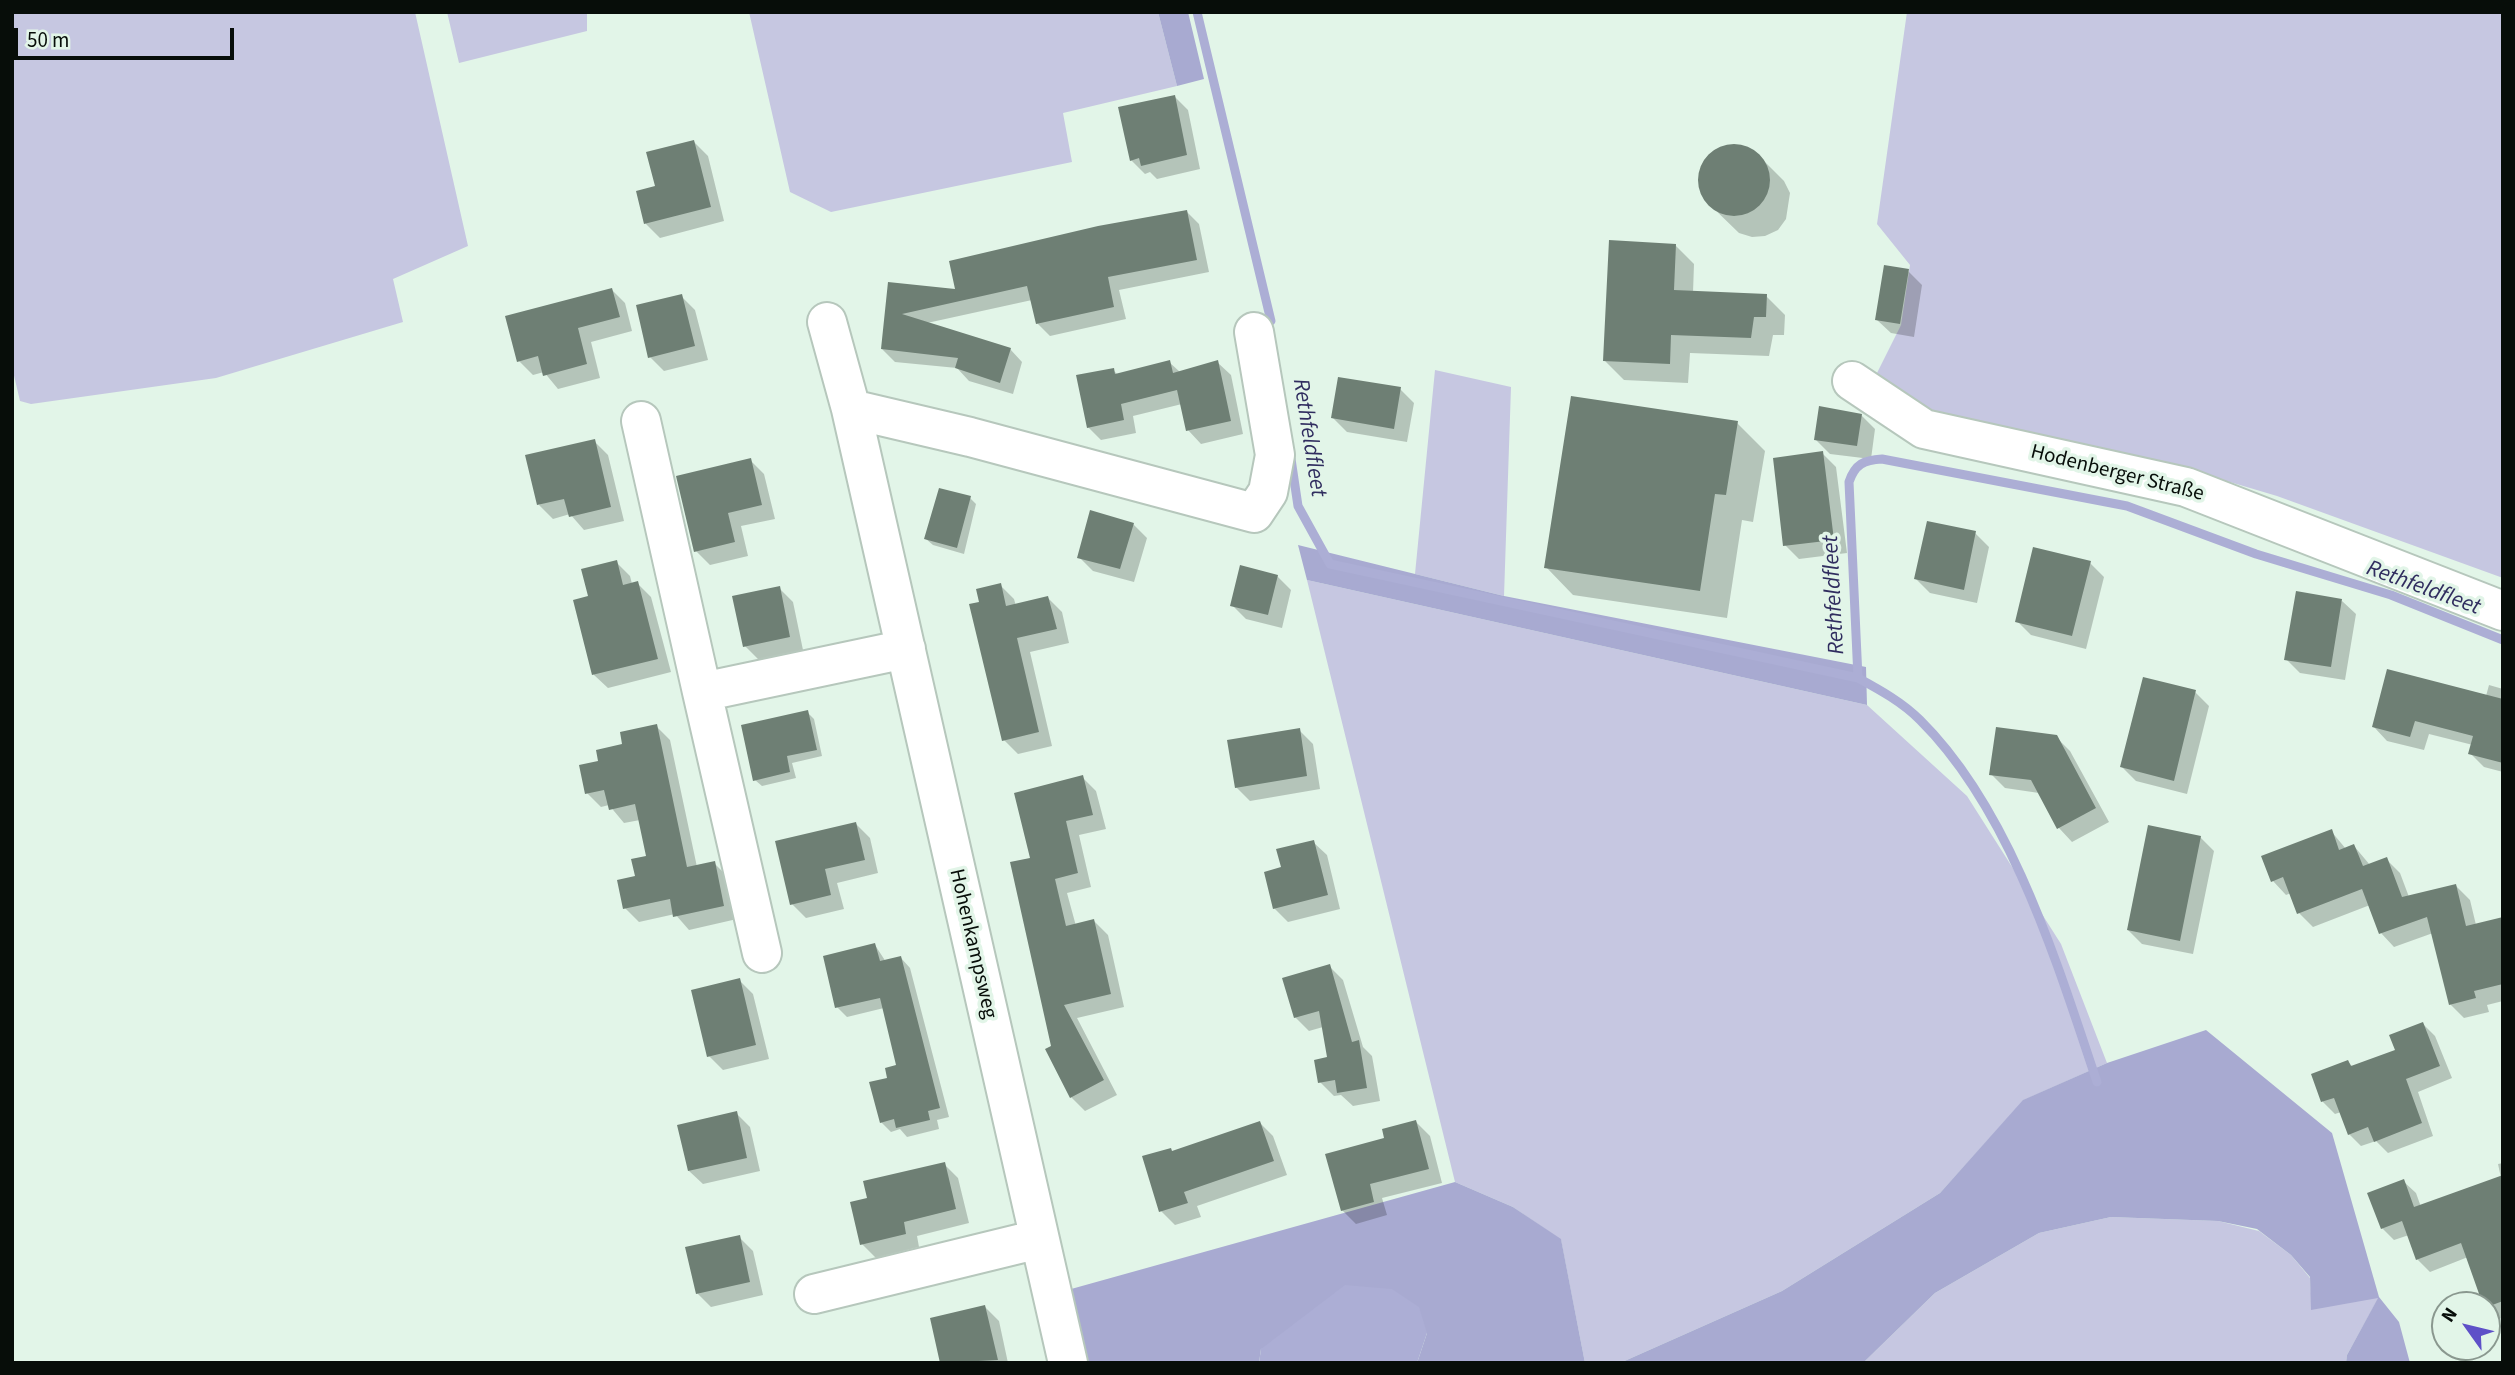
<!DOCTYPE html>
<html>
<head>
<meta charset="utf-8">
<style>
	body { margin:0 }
	#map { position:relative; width:2515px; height:1375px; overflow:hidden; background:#e2f5e8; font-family:"Source Sans 3",sans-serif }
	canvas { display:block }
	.frame { position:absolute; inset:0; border:14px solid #070d09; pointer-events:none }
	.north { position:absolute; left:2431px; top:1291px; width:70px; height:70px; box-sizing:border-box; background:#e2f5e8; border:2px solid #8a988f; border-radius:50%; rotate:304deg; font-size:19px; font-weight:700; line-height:28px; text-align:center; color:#070d09 }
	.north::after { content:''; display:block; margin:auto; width:24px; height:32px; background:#5e50c8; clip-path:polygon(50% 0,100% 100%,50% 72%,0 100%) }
	.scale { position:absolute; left:14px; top:28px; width:220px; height:32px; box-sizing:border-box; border:4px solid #070d09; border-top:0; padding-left:9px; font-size:21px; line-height:24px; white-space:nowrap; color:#070d09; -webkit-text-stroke:5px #e2f5e8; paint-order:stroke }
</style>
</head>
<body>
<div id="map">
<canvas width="2515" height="1375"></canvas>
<div class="frame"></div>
<div class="north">N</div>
<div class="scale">50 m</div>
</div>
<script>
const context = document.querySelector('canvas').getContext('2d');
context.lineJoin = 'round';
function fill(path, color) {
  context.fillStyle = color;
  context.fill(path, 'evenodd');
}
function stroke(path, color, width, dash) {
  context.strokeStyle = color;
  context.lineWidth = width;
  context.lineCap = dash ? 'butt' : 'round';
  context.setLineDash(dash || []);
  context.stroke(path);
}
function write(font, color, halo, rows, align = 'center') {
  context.font = font + ' "Source Sans 3",sans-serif';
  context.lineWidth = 7;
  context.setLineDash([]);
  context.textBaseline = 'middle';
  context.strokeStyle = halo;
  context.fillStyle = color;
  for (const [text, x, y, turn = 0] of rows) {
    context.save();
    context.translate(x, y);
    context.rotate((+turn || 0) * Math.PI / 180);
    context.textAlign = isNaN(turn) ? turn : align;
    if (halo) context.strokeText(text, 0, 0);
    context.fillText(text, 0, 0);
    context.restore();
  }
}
fill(new Path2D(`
	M12,12H415L468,246L393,279L403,322L216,378L31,404L20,401L12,367Z
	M447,12H587V31L459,63Z
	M749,12H1158L1177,86L1063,113L1072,162L831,212L790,192Z
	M1907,12H2503V578L2277,496L2186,469L1948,420L1872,383L1901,325L1910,265L1877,224Z
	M1435,370L1511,387L1504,596L1415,574Z
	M1307,580L1867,705L1967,796L2061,944L2107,1063L2024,1100L1940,1193L1782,1291L1620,1363H1585L1561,1240L1513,1207L1455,1182Z
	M2111,1217L2218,1221L2259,1231L2291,1255L2310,1278L2312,1309L2379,1297L2347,1355L2346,1363H1863L1935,1293L2039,1233Z`), '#c6c7e1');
fill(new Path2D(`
	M1158,12H1188L1204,79L1177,86Z
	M1298,545L1504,596L1866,667L1867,705L1307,580Z
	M2206,1030L2332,1133L2379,1297L2399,1322L2410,1363H2346L2347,1355L2378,1298L2311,1310L2310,1277L2291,1255L2257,1229L2218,1221L2111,1217L2039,1233L1935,1293L1863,1363H1620L1782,1291L1940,1193L2023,1100L2107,1063Z
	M1455,1182L1513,1207L1561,1239L1585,1363H1417L1427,1333L1261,1349L1259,1363H1081L1064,1291Z`), '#a8aad1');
fill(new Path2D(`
	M1345,1285L1392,1289L1419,1307L1427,1333L1417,1363H1259L1261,1349Z`), '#acaed5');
fill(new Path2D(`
	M1174,96L1188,110L1200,169L1157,179L1150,172L1145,174L1131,160Z
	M694,142L708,156L724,221L660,238L646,224L638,192L657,187Z
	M1739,146L1752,150L1762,159L1784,181L1790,193L1786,219L1778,230L1765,236L1752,237L1739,233L1707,202L1701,190L1704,163L1713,153L1725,147Z
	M1186,211L1199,224L1209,272L1119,290L1126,319L1050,336L1037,323L1032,300L927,323L1010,349L1022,362L1013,394L969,381L957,368L895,362L882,349L889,284L958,291Z
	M1675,245L1694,264L1693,293L1766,296L1785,315L1784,335H1773L1769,356L1690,353L1688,383L1624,380L1605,361Z
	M1908,271L1922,285L1914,337L1891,333L1877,320Z
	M611,289L625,303L632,331L591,342L600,378L558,389L544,372L533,375L519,361Z
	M681,296L695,310L708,360L664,371L650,357Z
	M1169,362L1180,372L1217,362L1231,375L1243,434L1201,444L1188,430L1182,404L1133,416L1136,433L1101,440L1088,427L1113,370L1118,375Z
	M1400,389L1414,403L1407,442L1347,432L1333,418Z
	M1861,415L1875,429L1871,459L1830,454L1816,440Z
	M1737,423L1765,451L1753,522L1742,520L1727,618L1573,595L1546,567Z
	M594,441L608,455L624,521L584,530L570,514L553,519L539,505Z
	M1822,453L1836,467L1847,553L1799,559L1785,545Z
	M750,460L764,474L775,519L741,526L748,556L710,565L696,551Z
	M970,498L976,504L964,554L933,545L926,539Z
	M1133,524L1147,538L1134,582L1093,571L1079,557Z
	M1975,533L1989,547L1977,603L1930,593L1916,579Z
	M616,562L630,576L632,584L637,583L651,597L671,672L608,688L594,675L590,598Z
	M2090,563L2104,577L2086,649L2031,635L2017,621Z
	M1277,576L1291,590L1282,628L1246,619L1232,605Z
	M1000,585L1014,599L1016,606L1048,598L1062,612L1069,643L1030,652L1052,746L1018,754L1004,740L981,603Z
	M779,588L793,602L803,650L759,660L745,646Z
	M2342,601L2356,614L2345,680L2300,673L2286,659Z
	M2489,685L2503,689V772L2484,767L2470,753L2473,745L2429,734L2424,750L2387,741L2374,727L2486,696Z
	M2195,692L2209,706L2187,794L2136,781L2122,767Z
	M807,712L814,719L822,756L792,763L796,778L762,786L755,780Z
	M656,726L670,740L697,867L714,863L728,877L737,919L689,930L675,914L639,922L625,908L648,857L640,820L624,823L609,805L601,807L587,793L600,762Z
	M1299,730L1313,744L1320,789L1250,801L1236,787Z
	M2056,737L2070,751L2109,822L2072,842L2059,828L2039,793L2005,788L1991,774Z
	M1082,777L1096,791L1106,829L1079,835L1091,887L1067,893L1076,926L1094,921L1108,935L1124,1007L1077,1018L1117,1095L1085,1111L1071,1097L1047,1050L1053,1047L1032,859Z
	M856,824L870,838L878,873L837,883L844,909L806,918L792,904Z
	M2331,831L2346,849L2354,846L2370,865L2386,859L2400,873L2409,897L2456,886L2470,900L2476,925L2503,919V1001L2487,1005L2489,1012L2464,1018L2450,1004L2433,933L2394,947L2381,933L2370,905L2313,927L2299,913L2291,893L2286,895L2273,881Z
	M2200,837L2214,851L2193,954L2142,944L2128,930Z
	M1313,842L1327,855L1340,909L1288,922L1274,908L1283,869Z
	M875,945L886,962L901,958L910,968L949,1117L937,1120L939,1129L907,1137L900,1129L891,1132L881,1122L889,1079L898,1067L884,1008L847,1017L837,1007Z
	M1329,966L1343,980L1363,1047L1372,1056L1380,1101L1353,1106L1341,1095L1334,1096L1320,1082L1329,1059L1323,1027L1309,1031L1295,1017Z
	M739,980L753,994L769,1059L723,1070L709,1056Z
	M2423,1024L2435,1036L2452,1078L2418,1092L2433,1136L2388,1153L2376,1141L2361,1146L2349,1134L2341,1112L2335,1114L2323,1102L2313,1075L2348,1062L2353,1067L2397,1051Z
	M736,1113L750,1127L760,1171L703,1184L689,1171Z
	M1416,1122L1430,1136L1442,1183L1382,1198L1387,1215L1356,1224L1342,1210L1386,1139Z
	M1260,1123L1273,1136L1287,1175L1197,1206L1201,1217L1175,1225L1161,1211L1173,1152Z
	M2503,1163V1318L2498,1319L2487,1308L2468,1257L2430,1272L2417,1259L2409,1235L2394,1240L2382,1228L2403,1181L2416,1193L2421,1207L2501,1178L2498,1164Z
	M944,1164L958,1178L969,1223L917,1236L919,1247L876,1258L862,1244L869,1199Z
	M739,1237L753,1251L763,1295L711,1307L697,1293Z
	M985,1307L999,1321L1008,1363H942Z`), '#0003');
stroke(new Path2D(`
	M1197,12L1271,321
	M1291,459L1298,506L1330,564L1858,678C1880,690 1902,702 1920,720C2011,810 2057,963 2097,1082
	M1858,678L1849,482C1855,464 1864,460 1882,459L2127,506L2256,554L2391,595L2503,640`), '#acaed5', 9);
fill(new Path2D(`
	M1175,95L1187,155L1141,166L1139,158L1130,161L1118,107Z
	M694,140L711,207L644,224L636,191L655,186L646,152Z
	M1698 180a36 36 0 1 1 72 0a36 36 0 1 1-72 0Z
	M1187,210L1197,260L1108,277L1114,307L1036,324L1027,286L902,314L1011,348L1000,383L955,368L958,358L881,349L888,282L955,289L949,261L1098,226Z
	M1609,240L1676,244L1674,290L1767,294L1766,317H1754L1751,338L1671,335L1670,364L1603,361Z
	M1884,265L1909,269L1900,324L1875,320Z
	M612,288L620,317L578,328L587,364L543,376L538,356L517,362L505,316Z
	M682,294L695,346L648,358L636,305Z
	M1170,360L1173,373L1218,360L1231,421L1186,431L1177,390L1121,404L1124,420L1087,428L1076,375L1114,368L1115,374Z
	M1338,377L1401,387L1394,429L1331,418Z
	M1571,396L1738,421L1726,495L1715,494L1700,591L1544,568Z
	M1819,406L1862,414L1857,446L1814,440Z
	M595,439L611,507L569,517L564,499L537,505L525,455Z
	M1823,451L1834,540L1783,546L1773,458Z
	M751,458L762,505L728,513L735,542L694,552L676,476Z
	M939,488L971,496L957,548L924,539Z
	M1090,510L1134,523L1120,569L1077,558Z
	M1927,521L1976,531L1964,590L1914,579Z
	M2033,547L2091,561L2072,636L2015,622Z
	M617,560L623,585L638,581L658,659L592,675L573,600L588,596L581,569Z
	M1240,565L1278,575L1268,615L1230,606Z
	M1001,583L1006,606L1048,596L1057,629L1017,638L1039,732L1002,741L969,604L979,602L976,589Z
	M780,586L790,637L743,647L732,596Z
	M2296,591L2342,599L2331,667L2284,660Z
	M2387,669L2503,699V763L2468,754L2473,736L2415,721L2410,737L2372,727Z
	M2143,677L2196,690L2174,781L2120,767Z
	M808,710L817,750L787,756L790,772L753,781L741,725Z
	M657,724L687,867L715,861L724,906L673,917L670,899L623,909L617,880L635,876L631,859L646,856L635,804L609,810L604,790L585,794L579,765L598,761L596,750L622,744L620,732Z
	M1996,727L2057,735L2096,808L2057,829L2031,780L1989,775Z
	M1300,728L1307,776L1235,788L1227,740Z
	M1083,775L1093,815L1066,821L1078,873L1055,879L1066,926L1094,919L1111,994L1064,1005L1104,1080L1070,1098L1045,1049L1051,1046L1010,862L1030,858L1014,793Z
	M856,822L865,860L825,869L831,895L790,905L775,841Z
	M2148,825L2201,836L2180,941L2127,930Z
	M2332,829L2339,850L2354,844L2363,866L2387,857L2402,897L2456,884L2466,926L2503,917V984L2474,991L2476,998L2449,1005L2427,917L2379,934L2362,889L2297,914L2283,877L2271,882L2261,856Z
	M1314,840L1328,895L1273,909L1264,872L1281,867L1276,849Z
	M875,943L880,961L901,956L940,1108L928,1111L930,1120L896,1128L894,1119L880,1123L869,1082L887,1078L885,1068L896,1065L880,998L835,1008L823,956Z
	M1330,964L1352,1042L1359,1040L1367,1088L1337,1093L1335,1080L1318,1083L1314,1060L1327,1057L1319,1011L1294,1018L1282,978Z
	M740,978L756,1045L707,1057L691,990Z
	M2423,1022L2440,1066L2406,1079L2422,1123L2374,1142L2368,1127L2348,1135L2334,1098L2321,1102L2311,1074L2348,1060L2351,1066L2395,1050L2389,1035Z
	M737,1111L747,1158L688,1171L677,1125Z
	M1416,1120L1429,1169L1370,1184L1374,1202L1341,1211L1325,1154L1384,1138L1382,1129Z
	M1260,1121L1274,1161L1184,1192L1188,1203L1159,1212L1142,1156L1171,1148L1172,1151Z
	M945,1162L956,1209L904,1222L906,1234L860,1245L850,1202L867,1198L863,1181Z
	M2503,1175V1301L2487,1307L2483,1305L2461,1243L2416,1260L2402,1221L2381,1229L2367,1193L2404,1179L2414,1207Z
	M740,1235L750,1282L696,1294L685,1247Z
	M985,1305L998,1360L940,1363L930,1318Z`), '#6e7f74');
const minor = new Path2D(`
	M827,322L851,409L1068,1363
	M1852,381L1924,429L2186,487L2503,611
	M851,409L970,437L1254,513L1268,492L1275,455L1254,332
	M641,421L702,692L906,649
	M702,692L762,953
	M814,1294L1039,1239`);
stroke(minor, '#b6c7bc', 42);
stroke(minor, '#fff', 38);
write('21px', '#070d09', '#e2f5e8', [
	["Hodenberger Straße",2117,474,14],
	["Hohenkampsweg",972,944,77]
]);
write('italic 23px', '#302d5f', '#e2f5e8', [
	["Rethfeldfleet",1308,438,81],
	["Rethfeldfleet",2423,589,20],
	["Rethfeldfleet",1835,595,-93]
]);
</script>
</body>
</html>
